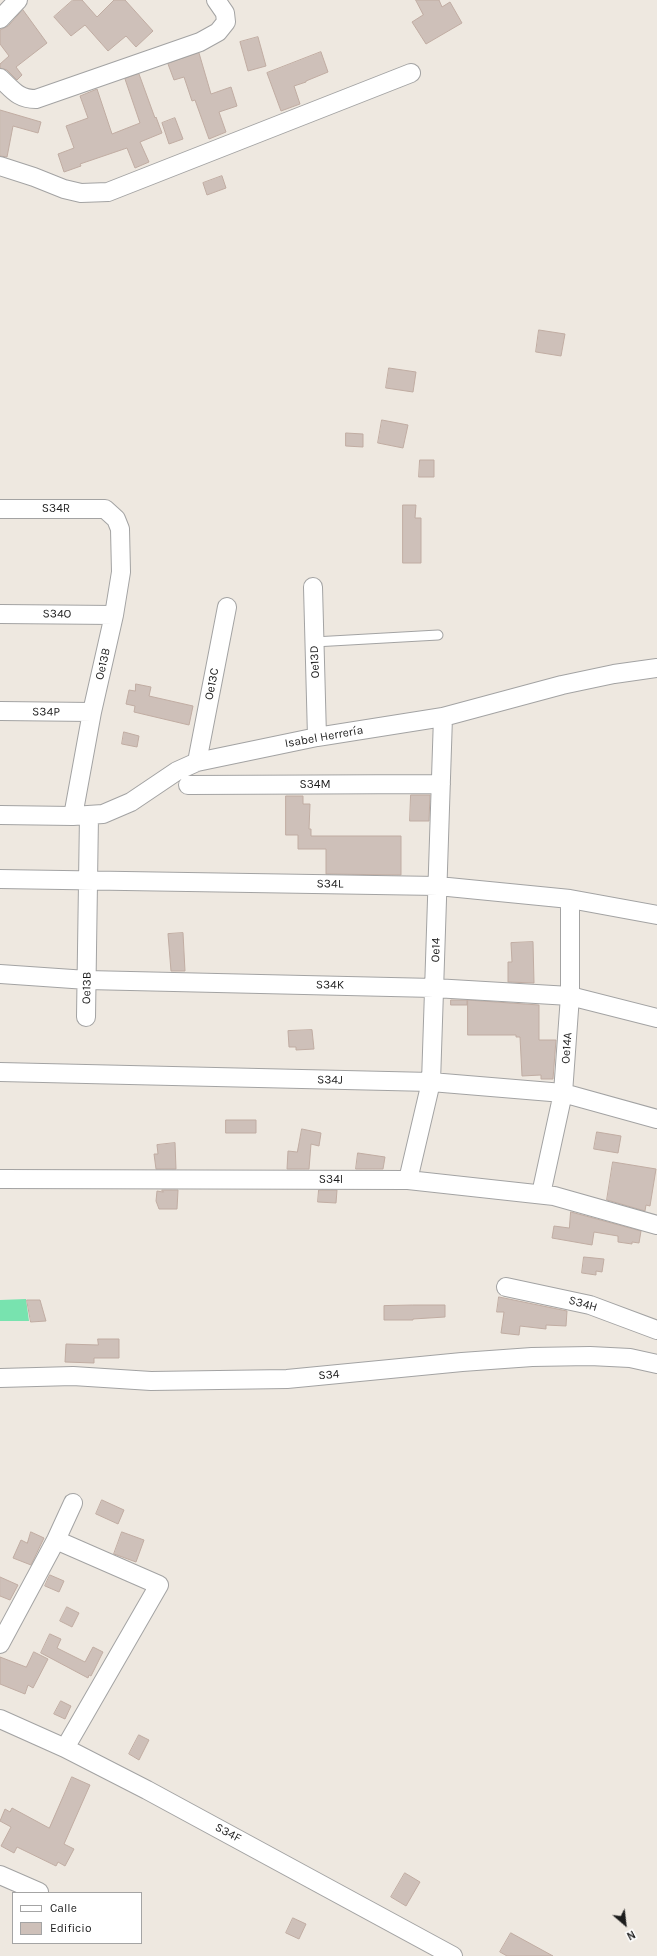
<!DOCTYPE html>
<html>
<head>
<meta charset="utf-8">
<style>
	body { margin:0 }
	#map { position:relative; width:657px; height:1956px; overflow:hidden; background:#eee8e0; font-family:Karla,sans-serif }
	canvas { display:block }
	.legend { position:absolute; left:12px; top:1892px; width:130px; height:52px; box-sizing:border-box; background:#fff; border:1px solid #a4a4a4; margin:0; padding:5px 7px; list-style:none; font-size:12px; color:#1c1c1c }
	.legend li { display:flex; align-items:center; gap:8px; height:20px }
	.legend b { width:20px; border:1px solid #a4a4a4 }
	.north { position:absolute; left:605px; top:1904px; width:40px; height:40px; -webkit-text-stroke:3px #fff; paint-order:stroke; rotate:152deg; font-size:11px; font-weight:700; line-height:16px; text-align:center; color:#1c1c1c }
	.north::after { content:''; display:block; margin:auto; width:14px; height:18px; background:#1c1c1c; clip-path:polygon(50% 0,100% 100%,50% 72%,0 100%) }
</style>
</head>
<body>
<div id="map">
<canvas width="657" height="1956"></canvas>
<ul class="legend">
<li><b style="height:5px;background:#fff"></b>Calle</li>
<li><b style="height:11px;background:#cec0b9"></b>Edificio</li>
</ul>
<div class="north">N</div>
</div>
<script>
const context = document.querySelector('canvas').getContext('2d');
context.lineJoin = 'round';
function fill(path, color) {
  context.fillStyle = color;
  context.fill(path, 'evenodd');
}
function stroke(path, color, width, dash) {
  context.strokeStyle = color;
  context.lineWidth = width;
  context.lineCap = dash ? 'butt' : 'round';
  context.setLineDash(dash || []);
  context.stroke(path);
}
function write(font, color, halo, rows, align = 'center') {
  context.font = font + ' Karla,sans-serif';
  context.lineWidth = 3;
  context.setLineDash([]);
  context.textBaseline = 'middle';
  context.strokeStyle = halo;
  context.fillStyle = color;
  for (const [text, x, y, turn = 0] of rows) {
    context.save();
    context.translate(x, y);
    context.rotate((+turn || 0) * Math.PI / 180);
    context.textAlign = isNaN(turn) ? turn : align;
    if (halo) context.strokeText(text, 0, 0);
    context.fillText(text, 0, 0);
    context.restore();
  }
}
fill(new Path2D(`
	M26,1299L29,1321H0V1300Z`), '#78e3af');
const building = new Path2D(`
	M73,0H82L97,17L114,0H125L153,31L136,47L126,36L108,51L85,25L71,36L54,17Z
	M416,0H439L442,7L450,2L462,23L426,44L412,22L423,15Z
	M23,10L47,43L16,67L22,75L17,80L7,70L0,68V64L9,56L0,44V30L8,26Z
	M258,37L266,66L248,71L240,42Z
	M321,52L328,72L306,81V82L294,86L300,104L281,111L267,73Z
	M199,53L211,94L231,87L237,106L219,112L226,132L209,139L195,100L192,101L184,77L174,80L168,64Z
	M139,74L155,118L156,117L162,133L140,142L149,162L135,168L127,148L80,164L81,166L64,172L58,154L74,148L66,126L88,118L80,96L97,89L112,134L140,123L125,79Z
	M0,110L41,122L38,133L13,126L7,157L0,156Z
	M175,118L183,139L169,144L162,123Z
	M222,176L226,188L207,195L203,183Z
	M539,330L565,334L561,356L536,352Z
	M389,368L416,372L413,392L386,388Z
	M382,420L408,425L403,448L378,443Z
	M346,433L363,434V447L346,446Z
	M420,460H434V477H419Z
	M403,505H416L415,518H421V563H403Z
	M136,684L151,687L149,696L193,706L189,725L134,712L135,706L126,704L129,690L135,691Z
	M124,732L139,736L137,747L122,744Z
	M411,795H430L429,821H410Z
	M286,796H303V804H310L309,829H311V836H401V875L326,874V849H298V835H286Z
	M183,933L185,971H171L168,934Z
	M533,942L534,983L508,982V962H512L511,943Z
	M451,1000H467V1005H451Z
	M468,1000L539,1005V1040H556L553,1079H541V1075L522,1076L520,1037H516V1035H468Z
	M312,1030L314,1049L296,1050V1047H289L288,1031Z
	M226,1120H256V1133H226Z
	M302,1129L321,1133L319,1146L311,1144L309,1169H287L288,1151L297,1152Z
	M597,1132L621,1136L618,1153L594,1149Z
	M175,1143L176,1169H156L154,1154H158L157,1145Z
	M358,1153L385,1157L383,1169H356Z
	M613,1162L656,1169L650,1206L646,1205L645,1211L607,1200Z
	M162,1190H178L177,1209H159L156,1201L157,1191L163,1192Z
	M319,1190H337L336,1203L318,1202Z
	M571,1212L641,1231L639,1243L632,1242V1244L618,1242V1236L594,1232L592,1245L552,1238L554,1226L569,1228Z
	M584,1257L604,1259L602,1272L596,1271V1275L582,1273Z
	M499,1297L567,1311L566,1326L546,1325V1329L520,1326L519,1335L501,1333L504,1312H497Z
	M27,1300H40L46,1321L31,1322Z
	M413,1305H445V1317L413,1319V1320H384V1306Z
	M98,1339H119V1358H94V1363L65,1362L66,1344L98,1345Z
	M102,1500L124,1510L118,1524L96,1514Z
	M31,1532L44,1538L31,1565L13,1558L21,1540L27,1543Z
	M122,1532L144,1540L136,1562L114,1554Z
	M50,1575L64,1581L59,1592L45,1586Z
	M0,1577L18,1585L10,1600L0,1596Z
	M67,1607L79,1613L72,1627L60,1621Z
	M50,1634L61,1639L57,1648L85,1662L93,1647L103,1652L91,1676L89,1675L88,1678L41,1653Z
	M34,1652L48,1659L33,1688L28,1685L25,1694L0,1684V1657L26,1667Z
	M61,1701L71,1706L65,1719L54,1714Z
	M139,1735L149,1740L139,1760L129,1754Z
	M72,1777L90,1785L64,1844L74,1849L65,1866L58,1862L56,1866L17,1847L14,1853L1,1846L11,1827L0,1821L5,1809L10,1812L12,1808L49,1828Z
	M405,1873L420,1882L406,1906L391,1897Z
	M293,1918L306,1924L299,1939L286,1933Z
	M511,1933L553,1956H507L500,1952Z`);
fill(building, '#cec0b9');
stroke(building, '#c0aca2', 1);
const service = new Path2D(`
	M314,642L438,635`);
const minor = new Path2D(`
	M0,19L18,0
	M0,78C13,90 18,99 36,99L200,42L218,32L226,22L225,13L216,0
	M0,166L34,177L64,189L81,193L108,192L411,73
	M0,509H105L116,519L120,529L121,572L114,615L92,712L73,816
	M313,587L317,737
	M0,614L114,615
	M0,711L92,712
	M197,762L227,607
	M188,785L441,784
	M0,815L73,816L103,814L131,802L177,771L197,762L317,737L443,717L562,685L614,674L657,668
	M0,879L438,886L570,899L657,915
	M0,974L87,980L434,988L570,996L657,1018
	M86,1017L89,815
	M0,1072L431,1082L563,1093L657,1119
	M0,1179L408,1180L554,1196L657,1225
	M408,1180L431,1082L443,717
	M541,1194L563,1093L570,996V899
	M506,1287L590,1305L657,1330
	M0,1378L73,1376L151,1381L287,1379L462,1362L532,1357L590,1356L630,1358L657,1364
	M56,1540L159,1585L65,1748
	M0,1644L56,1540L73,1503
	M0,1719L65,1748L147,1790L453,1956
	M0,1875L39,1892`);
stroke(service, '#a3a3a3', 11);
stroke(minor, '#a3a3a3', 20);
stroke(service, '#fff', 9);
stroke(minor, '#fff', 18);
write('12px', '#1c1c1c', '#fff', [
	["S34R",56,509],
	["S34O",57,614,1],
	["Oe13D",315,662,-92],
	["Oe13B",103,664,-77],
	["Oe13C",212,684,-79],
	["S34P",46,712,1],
	["Isabel Herrería",324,737,-10],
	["S34M",315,785],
	["S34L",330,884,1],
	["Oe14",436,950,-88],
	["S34K",330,985,1],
	["Oe13B",87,988,-89],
	["Oe14A",567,1048,-86],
	["S34J",330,1080,1],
	["S34I",331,1180],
	["S34H",583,1304,16],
	["S34",329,1375,-5],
	["S34F",228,1833,28]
]);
</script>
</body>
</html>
